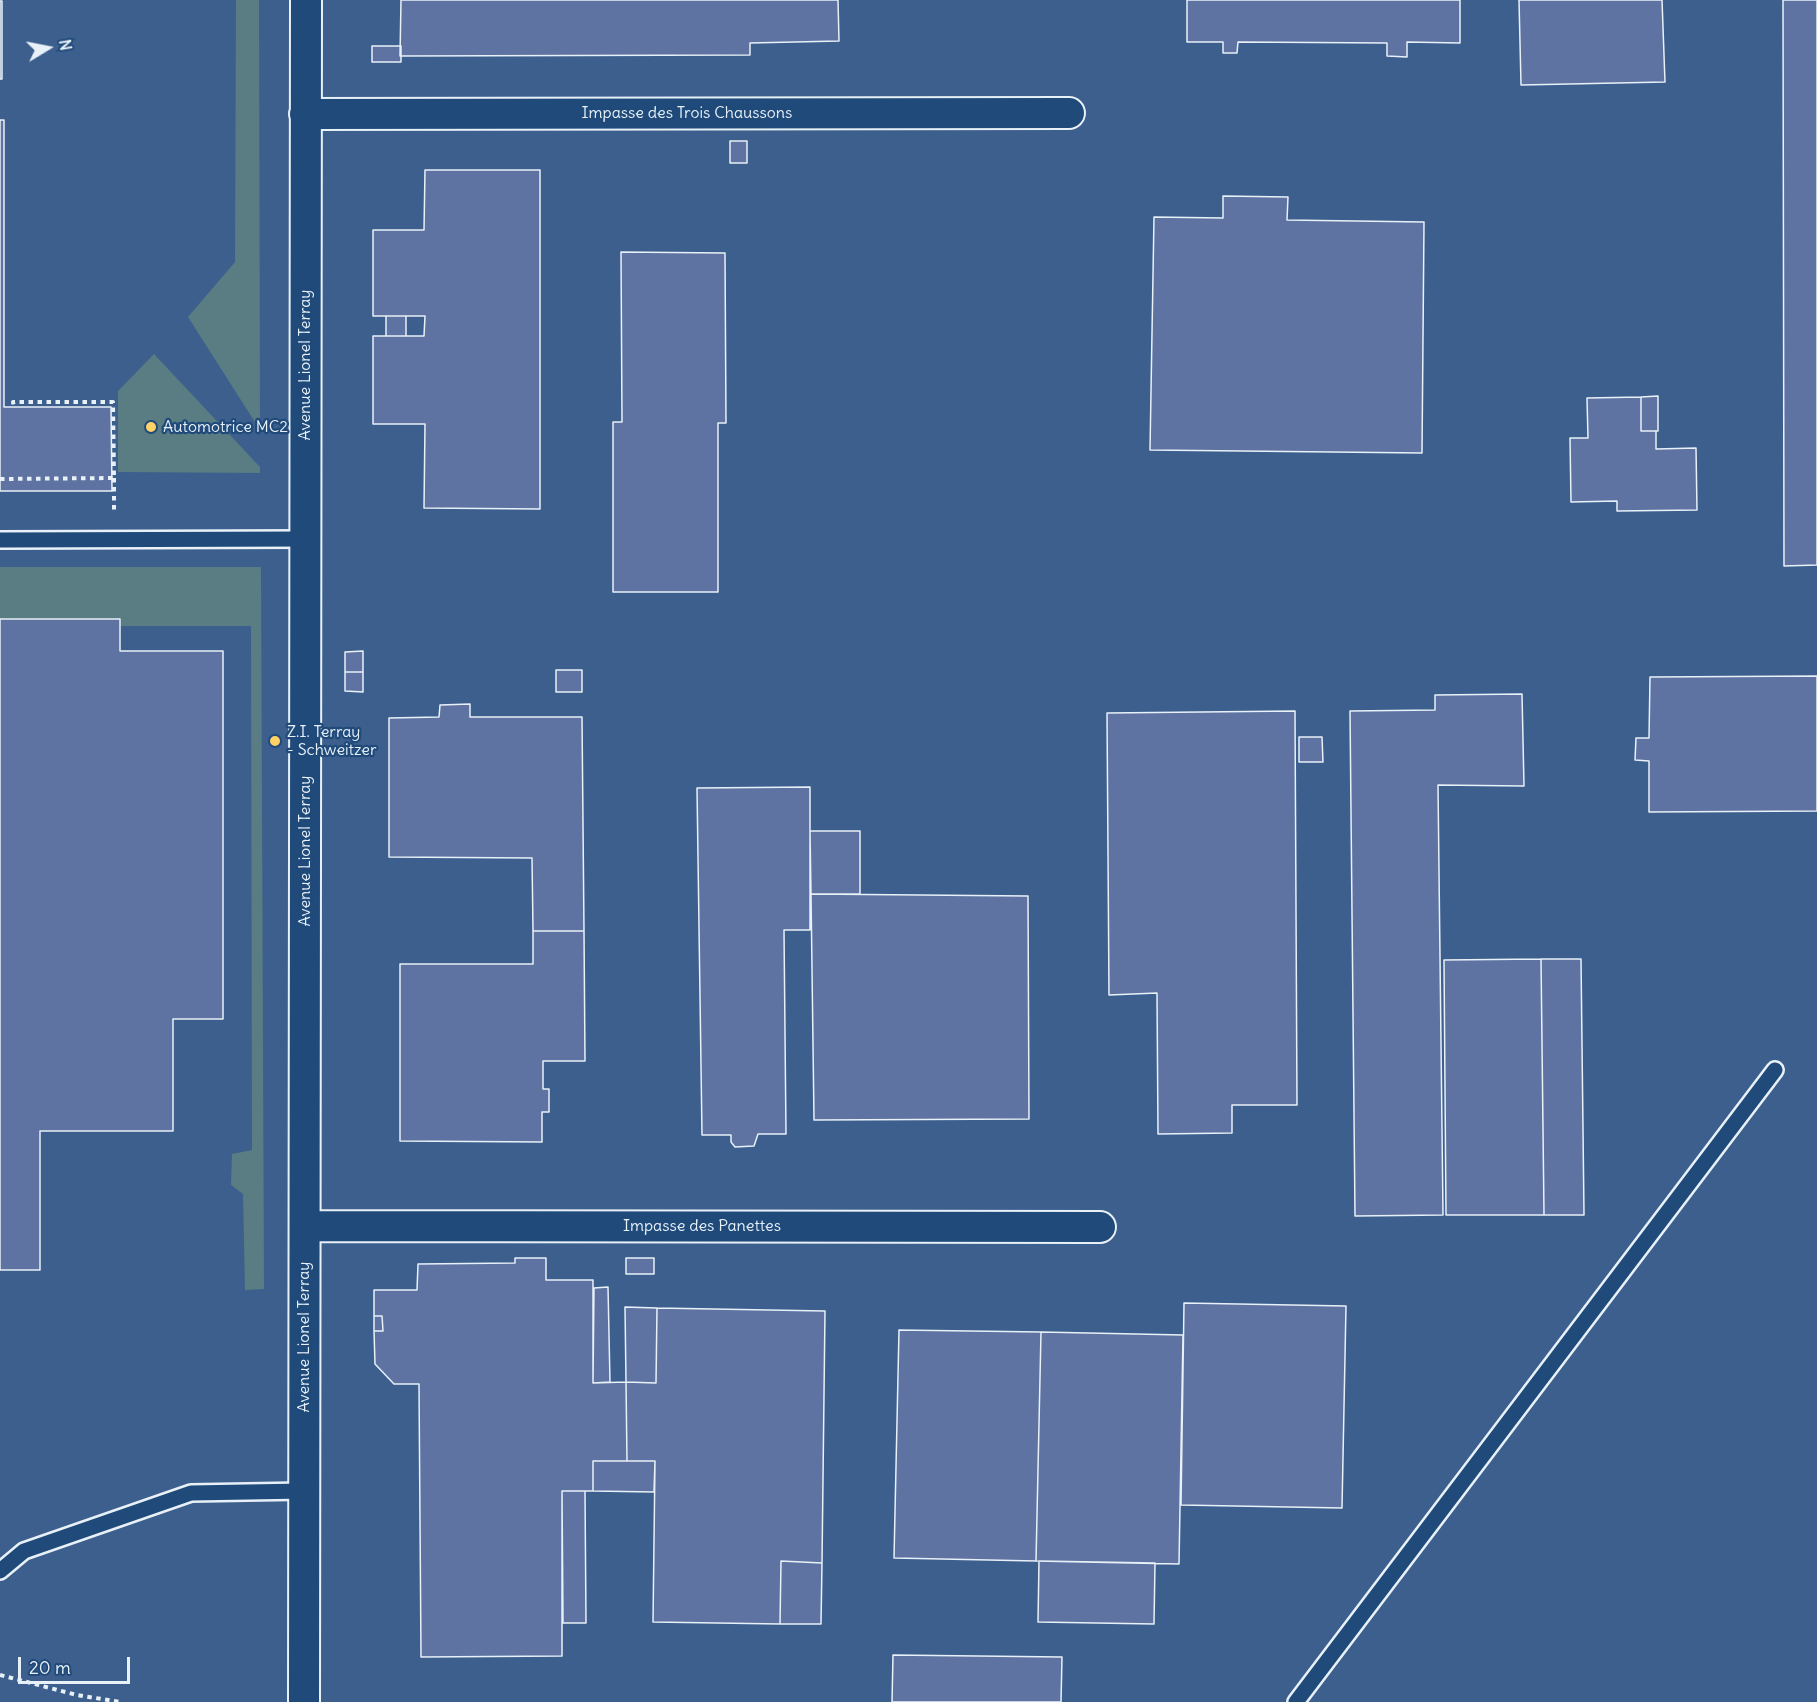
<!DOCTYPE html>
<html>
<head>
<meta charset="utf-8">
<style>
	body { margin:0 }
	#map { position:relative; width:1817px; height:1702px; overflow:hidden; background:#2b5282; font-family:Delius,sans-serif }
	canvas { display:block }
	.north { position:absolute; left:18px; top:18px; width:60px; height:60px; -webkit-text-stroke:4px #1f4a7a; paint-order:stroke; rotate:80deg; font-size:16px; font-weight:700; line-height:24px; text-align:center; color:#e8f1f8 }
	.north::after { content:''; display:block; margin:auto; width:21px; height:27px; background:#e8f1f8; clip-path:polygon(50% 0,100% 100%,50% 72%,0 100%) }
	.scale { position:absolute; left:18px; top:1657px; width:112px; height:27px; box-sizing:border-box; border:3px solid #e8f1f8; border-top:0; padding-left:8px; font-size:18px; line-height:21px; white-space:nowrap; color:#e8f1f8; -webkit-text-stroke:4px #1f4a7a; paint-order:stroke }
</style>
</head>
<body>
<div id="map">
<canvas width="1817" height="1702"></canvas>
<div class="north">N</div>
<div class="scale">20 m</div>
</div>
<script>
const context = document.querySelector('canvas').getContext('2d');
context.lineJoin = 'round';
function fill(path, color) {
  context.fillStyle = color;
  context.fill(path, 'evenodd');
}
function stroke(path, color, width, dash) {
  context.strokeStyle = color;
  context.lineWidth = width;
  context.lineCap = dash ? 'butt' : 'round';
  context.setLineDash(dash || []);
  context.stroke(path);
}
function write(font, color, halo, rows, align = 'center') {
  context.font = font + ' Delius,sans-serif';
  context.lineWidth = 4.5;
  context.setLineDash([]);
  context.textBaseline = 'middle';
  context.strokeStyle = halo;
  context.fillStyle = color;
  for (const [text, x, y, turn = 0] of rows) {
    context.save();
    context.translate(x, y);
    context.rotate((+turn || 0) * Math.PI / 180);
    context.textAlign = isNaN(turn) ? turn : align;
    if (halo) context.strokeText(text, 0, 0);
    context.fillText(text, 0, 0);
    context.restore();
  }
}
fill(new Path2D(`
	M0,0H1817V1702H0Z`), '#3d5f8e');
fill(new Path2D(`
	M236,0H259L260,430L188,317L235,262Z
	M154,354L260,467V473L118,472V391Z
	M0,567H261L264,1289L245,1290L243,1194L231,1185L232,1154L252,1150L251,626H120L0,619Z`), '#597d82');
const building = new Path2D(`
	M401,0H838L839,41L750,43V55L400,56Z
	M1187,0H1460V43L1407,42V57L1387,56V43L1238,42L1237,53H1223V42H1187Z
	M1519,0H1662L1665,82L1521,85Z
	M1783,0H1817V565L1784,566Z
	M0,1H2V79H0Z
	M372,46H401V62H372Z
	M0,120H4V407H111L112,491H0Z
	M730,141H747V163H730Z
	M425,170H540V509L424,508L425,424H373V336H424L425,316H373V230H424Z
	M1223,196L1288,197L1287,220L1424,222L1422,453L1150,450L1154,217L1223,218Z
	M621,252L725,253L726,423H718V592H613V422H622Z
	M386,316H406V336H386Z
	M1658,396V431H1641V397Z
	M1641,397V431H1656V449L1696,448L1697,510L1617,511V501L1571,502L1570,438H1588L1587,398Z
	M0,619H120V651H223V1019H173V1131H40V1270H0Z
	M363,651V672H345V652Z
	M556,670H582V692H556Z
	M345,672H363V692L345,691Z
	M1817,676V811L1649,812V761L1635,760L1636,738H1649L1650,677Z
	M1522,694L1524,786L1438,785L1443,1215L1355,1216L1350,711L1435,710V695Z
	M470,704V717H582L584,931H533L532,858L389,857V718L439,717L440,705Z
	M1295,711L1297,1105H1232V1133L1158,1134L1157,993L1109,995L1107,713Z
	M1299,737H1322L1323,762H1299Z
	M810,787V930H784L786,1134H758L754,1146L735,1147L731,1142V1135H702L697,788Z
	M810,831H860V894H811Z
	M811,894L1028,896L1029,1119L814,1120Z
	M533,931H584L585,1061H543V1089H549V1112H542V1142L400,1141V964H533Z
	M1541,959L1544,1215H1446L1444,960Z
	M1541,959H1581L1584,1215H1544Z
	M515,1258H546V1280H593V1383L626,1382L627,1461H593V1491H562V1656L421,1657L419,1384H394L375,1364L374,1331H383L382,1316H374V1290H417L418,1264L515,1263Z
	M626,1258H654V1274H626Z
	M608,1287L610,1382L593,1383L594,1288Z
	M1184,1303L1346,1306L1342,1508L1181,1505Z
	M625,1307L657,1308L656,1383L626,1382Z
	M657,1308L825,1311L822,1563L781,1561L780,1624L653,1622L655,1461H627L626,1382L656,1383Z
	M374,1316H382L383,1331H374Z
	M899,1330L1041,1332L1036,1561L894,1558Z
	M1041,1332L1183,1335L1179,1564L1036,1561Z
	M593,1461H655L654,1492L593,1491Z
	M562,1491H585L586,1623H563Z
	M781,1561L822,1563L821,1624H780Z
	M1039,1561L1155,1563L1154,1624L1038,1622Z
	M893,1655L1062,1657L1061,1702H892Z`);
fill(building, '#5e73a2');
stroke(building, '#e8f1f8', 1.5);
const lane = new Path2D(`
	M0,540L305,539
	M0,1571L24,1551L191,1493L304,1491
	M1296,1702L1775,1070`);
const street = new Path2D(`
	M305,114L1069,113
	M305,1226L1100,1227
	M304,1702L306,0`);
stroke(lane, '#e8f1f8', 20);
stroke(street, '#e8f1f8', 34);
stroke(new Path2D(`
	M114,478V510H117
	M0,479L114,478L113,402H13L14,407
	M0,1675L77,1695L120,1702`), '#e8f1f8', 4, [4.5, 4.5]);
stroke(lane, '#1f4a7a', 15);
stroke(street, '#1f4a7a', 30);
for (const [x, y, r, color] of [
	[151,427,6,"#ffd166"],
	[275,741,6,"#ffd166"]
]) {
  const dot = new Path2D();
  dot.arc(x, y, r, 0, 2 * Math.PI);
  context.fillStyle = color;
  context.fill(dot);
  stroke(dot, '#1f4a7a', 2);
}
write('16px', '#e8f1f8', '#1f4a7a', [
	["Impasse des Trois Chaussons",687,113],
	["Avenue Lionel Terray",305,365,-90],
	["Avenue Lionel Terray",305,851,-90],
	["Impasse des Panettes",702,1226],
	["Avenue Lionel Terray",304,1337,-90]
]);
write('16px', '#e8f1f8', '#1f4a7a', [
	["Automotrice MC2",163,427],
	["Z.I. Terray",287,732],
	["- Schweitzer",287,750]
], 'left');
</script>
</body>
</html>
